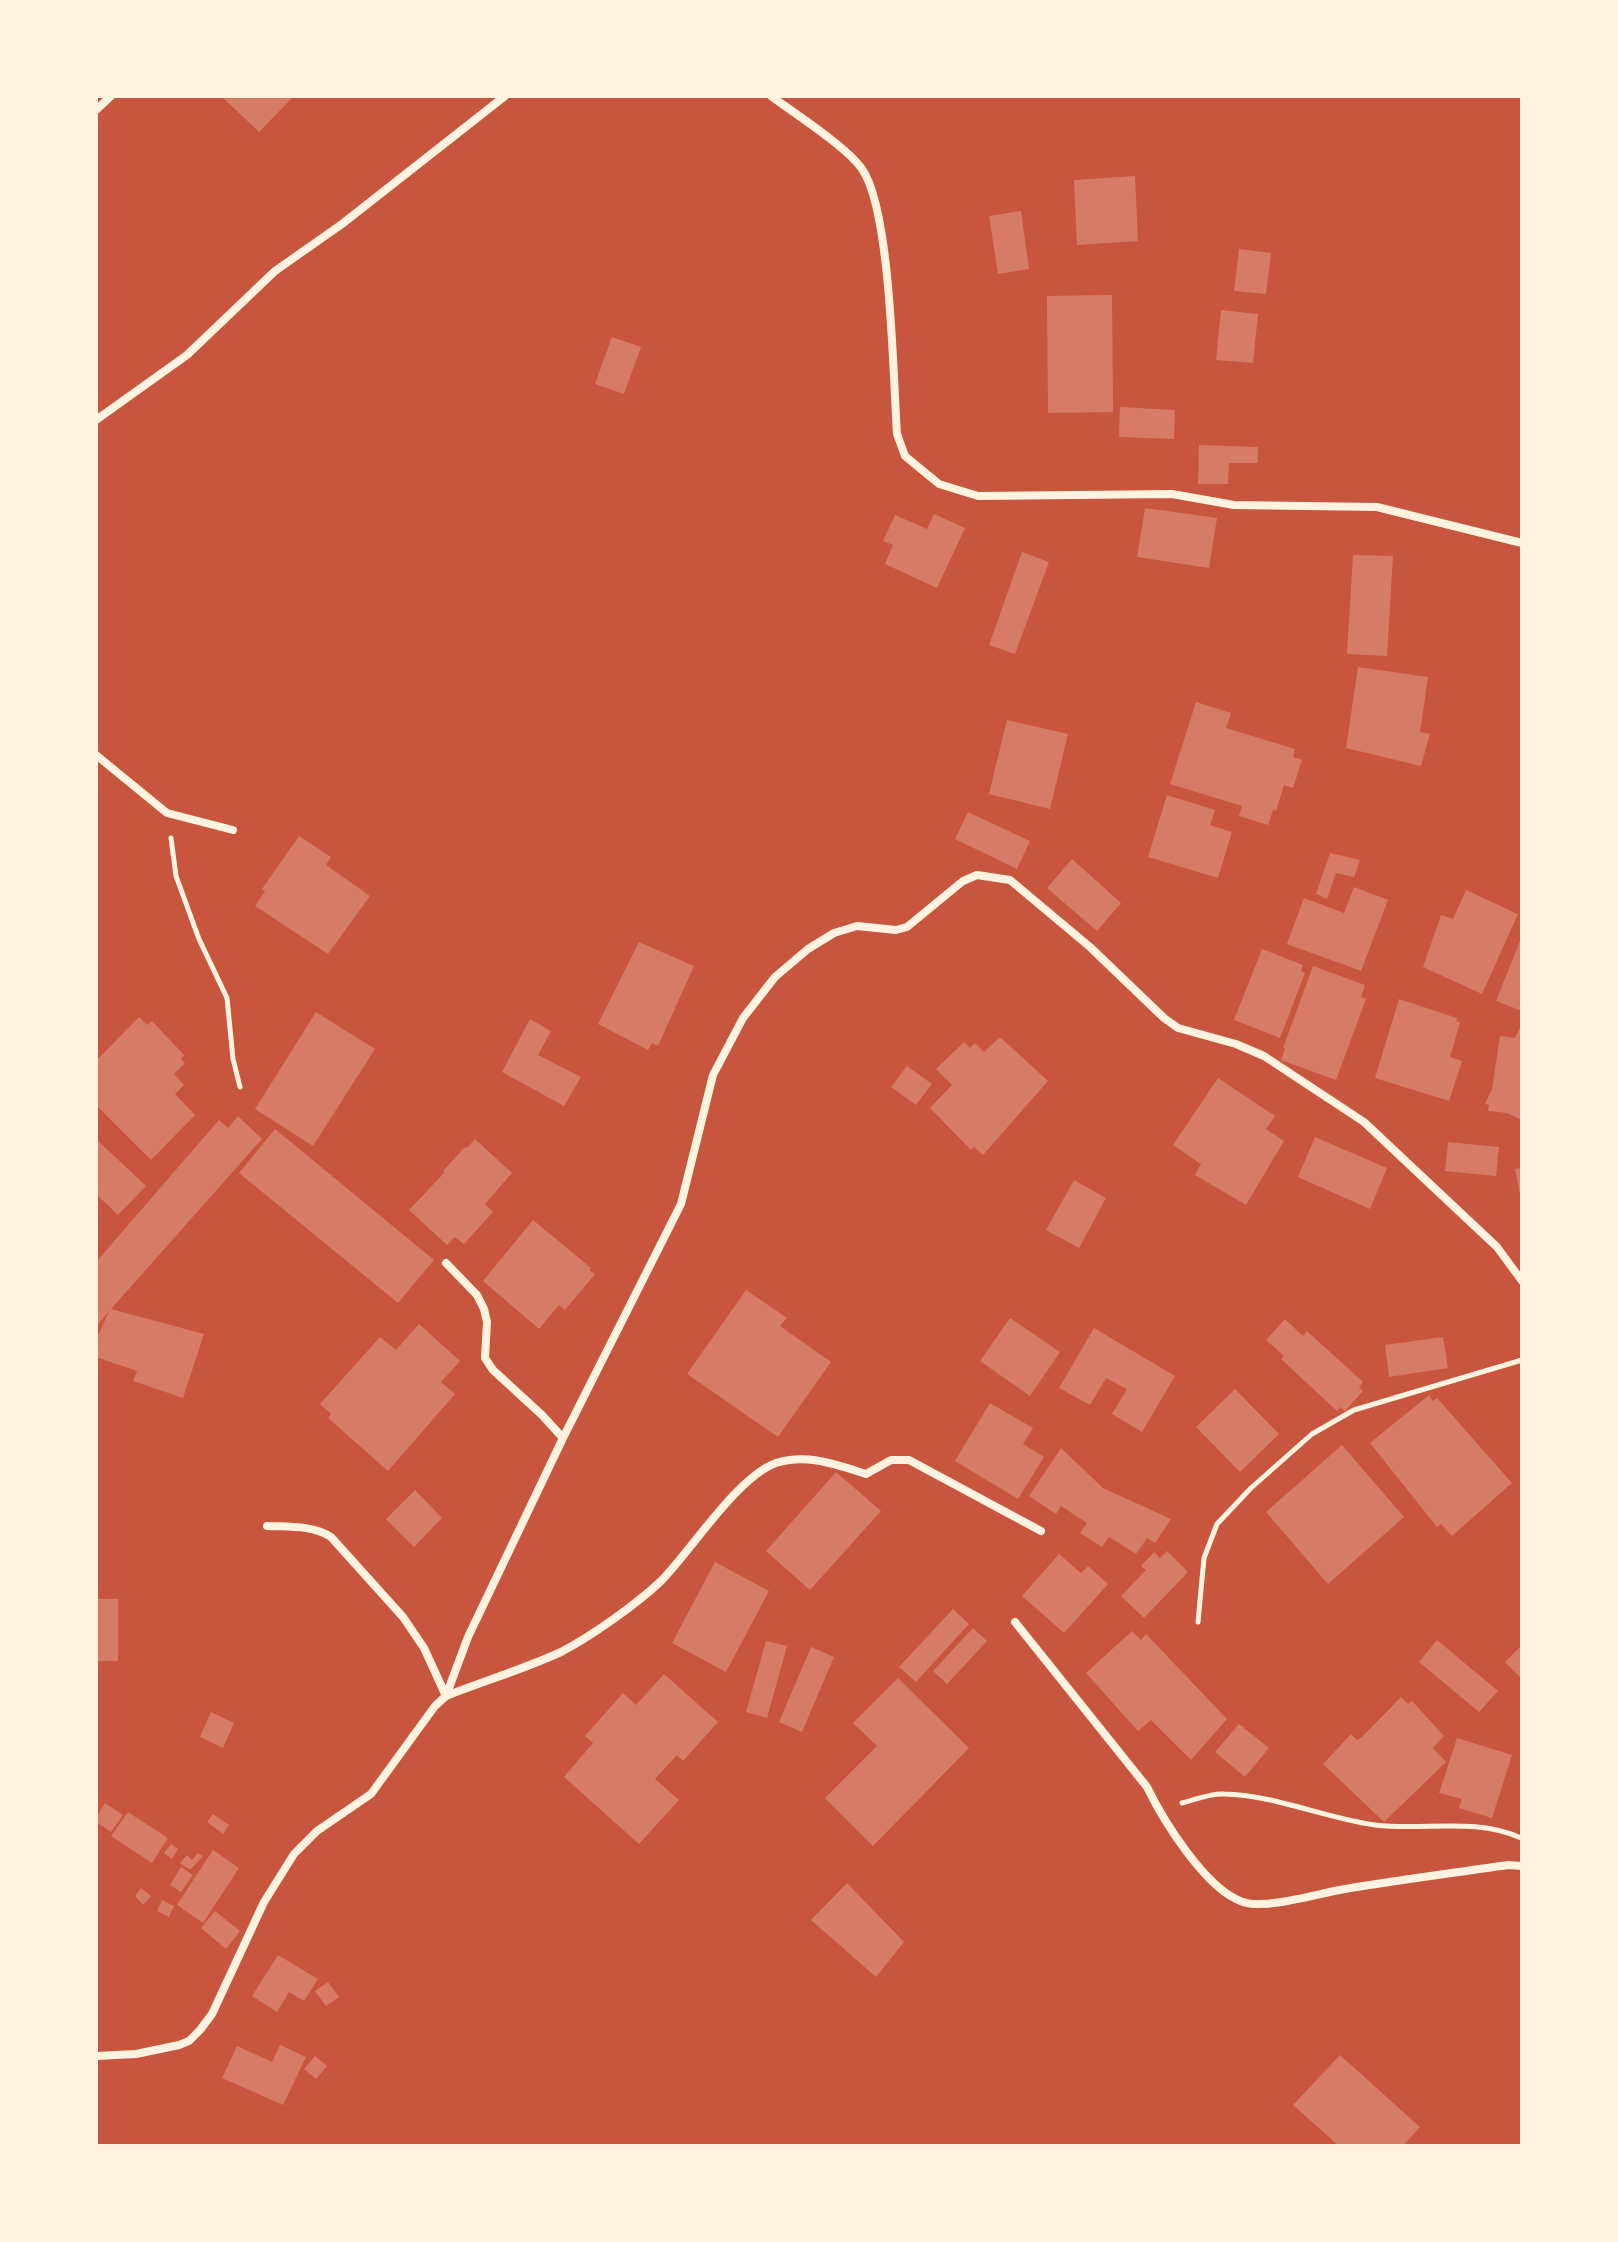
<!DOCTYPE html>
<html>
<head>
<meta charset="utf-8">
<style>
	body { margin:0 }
	#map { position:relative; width:1618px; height:2242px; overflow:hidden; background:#c8553d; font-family:"DejaVu Sans",sans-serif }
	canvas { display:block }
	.frame { position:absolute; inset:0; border:98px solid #fff3e0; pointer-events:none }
</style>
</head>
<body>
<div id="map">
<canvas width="1618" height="2242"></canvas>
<div class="frame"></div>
</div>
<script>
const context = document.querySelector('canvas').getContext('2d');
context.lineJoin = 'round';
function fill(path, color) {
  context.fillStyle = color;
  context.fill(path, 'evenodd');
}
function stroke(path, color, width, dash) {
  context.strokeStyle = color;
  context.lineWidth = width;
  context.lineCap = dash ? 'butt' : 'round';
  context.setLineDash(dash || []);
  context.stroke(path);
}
fill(new Path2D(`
	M221,96H294L259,132Z
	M1135,176L1138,241L1077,245L1074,180Z
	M1021,211L1029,269L998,274L989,216Z
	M1239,249L1271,253L1266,294L1234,291Z
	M1112,295L1113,412L1048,413L1047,296Z
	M1221,310L1258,314L1253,363L1216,360Z
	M612,337L641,347L624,394L595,384Z
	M1120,407L1175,410L1174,439L1119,437Z
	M1199,445L1258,447V463H1229L1228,484H1198Z
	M1145,508L1217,518L1209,568L1137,557Z
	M934,514L965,528L937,588L885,564L893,545L883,541L895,515L927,529Z
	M1022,552L1049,562L1015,654L989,645Z
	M1353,555L1393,556L1387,656L1347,654Z
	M1358,667L1428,677L1420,732L1430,734L1421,766L1346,748Z
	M1196,702L1231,713L1226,728L1295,749L1293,757L1302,760L1293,788L1284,785L1276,811L1273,810L1268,825L1239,816L1242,806L1170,784Z
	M1007,720L1068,734L1050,809L989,794Z
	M1167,795L1215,810L1210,825L1232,832L1218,878L1148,857Z
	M968,812L1030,841L1017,869L955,839Z
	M299,836L331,857L326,865L370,896L328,954L255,906L265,891L262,889Z
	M1330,853L1360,860L1354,877L1336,873L1327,899L1316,894Z
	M1072,859L1121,903L1097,931L1047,888Z
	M1354,887L1388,900L1361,971L1287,944L1304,898L1344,913Z
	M1466,890L1518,914L1482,994L1423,967L1441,915L1453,919Z
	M1522,936V1011L1496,1001Z
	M639,942L694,966L658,1046L652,1043L648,1050L598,1024Z
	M1262,949L1303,965L1301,971L1305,973L1280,1038L1234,1020Z
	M1313,966L1365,985L1361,997L1366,999L1336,1080L1281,1060L1285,1049L1283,1048Z
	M1399,999L1457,1018L1456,1021L1460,1023L1450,1057L1462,1061L1449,1101L1375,1078Z
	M316,1012L375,1049L313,1146L255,1109Z
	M139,1017L147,1025L152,1021L184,1055L181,1059L185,1063L174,1074L184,1085L175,1094L195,1115L151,1160L96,1105V1061Z
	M530,1019L551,1031L538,1055L581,1077L564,1106L502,1072Z
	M1522,1023V1120L1507,1113L1488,1111L1489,1105L1485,1104L1492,1089L1500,1036L1515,1038Z
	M1000,1037L1048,1081L983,1155L974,1147L971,1150L930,1108L952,1085L936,1069L964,1042L970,1048L975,1043L984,1052Z
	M907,1066L932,1084L916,1105L891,1087Z
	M1218,1078L1275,1116L1266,1129L1284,1141L1246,1205L1195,1175L1201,1164L1173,1145Z
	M238,1116L262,1139L111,1309L204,1334L183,1398L133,1381L137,1371L96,1357V1340L109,1311L96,1327V1262L219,1120L228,1128Z
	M275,1129L434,1260L398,1303L239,1173Z
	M1315,1137L1387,1168L1370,1209L1298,1177Z
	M96,1139L146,1186L118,1215L96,1194Z
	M475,1139L512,1173L485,1204L493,1212L464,1244L455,1237L447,1245L409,1210L445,1172L443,1171L465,1147L467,1148Z
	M1448,1142L1499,1147L1496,1176L1445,1171Z
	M1522,1168V1199H1521L1515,1169Z
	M1074,1180L1106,1198L1079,1248L1046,1230Z
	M533,1220L591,1268L589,1270L595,1274L565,1310L559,1305L539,1329L483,1281Z
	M746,1290L787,1318L780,1326L831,1362L778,1437L687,1374Z
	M1010,1318L1060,1352L1030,1396L980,1361Z
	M1285,1319L1303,1336L1307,1331L1363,1382L1359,1387L1363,1391L1345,1411L1340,1407L1337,1411L1281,1359L1284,1356L1266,1340Z
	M419,1324L460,1361L441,1382L455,1394L388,1471L328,1418L331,1414L320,1404L380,1337L396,1350Z
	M1094,1328L1175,1376L1142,1432L1112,1414L1127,1389L1106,1378L1090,1405L1059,1388Z
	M1443,1337L1448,1368L1389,1377L1385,1345Z
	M1235,1389L1279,1434L1240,1472L1196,1427Z
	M1429,1395L1433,1401L1437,1398L1512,1483L1452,1536L1441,1524L1437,1527L1370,1443Z
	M990,1403L1033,1428L1023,1444L1044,1457L1018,1499L955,1461Z
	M1342,1445L1404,1517L1328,1584L1266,1512Z
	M1061,1448L1103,1488L1171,1519L1155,1543L1147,1538L1136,1554L1109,1537L1102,1547L1080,1533L1087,1523L1061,1506L1056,1514L1029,1496Z
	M836,1472L881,1511L810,1590L766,1551Z
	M415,1490L442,1518L414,1547L386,1519Z
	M1167,1551L1188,1572L1144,1618L1121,1596L1146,1570L1141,1566L1154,1552L1160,1558Z
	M1059,1554L1081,1573L1088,1566L1108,1584L1064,1633L1022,1596Z
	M715,1562L769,1591L726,1672L672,1643Z
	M96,1599H118V1661H96Z
	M953,1609L969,1624L916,1682L899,1667Z
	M973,1628L987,1641L947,1684L933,1671Z
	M1132,1631L1141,1640L1146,1634L1227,1719L1191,1760L1151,1720L1138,1731L1086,1673Z
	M1437,1640L1498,1691L1479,1712L1419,1662Z
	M766,1641L787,1646L767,1718L746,1712Z
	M1522,1645V1679L1505,1662Z
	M811,1647L834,1657L802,1732L779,1722Z
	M664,1674L718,1722L683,1761L677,1755L655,1779L679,1800L639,1844L564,1777L593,1743L585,1736L623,1693L636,1705Z
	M898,1678L969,1748L873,1846L825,1798L877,1746L853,1723Z
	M1401,1697L1408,1704L1412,1701L1444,1736L1433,1748L1446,1762L1384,1822L1323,1764L1351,1734L1357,1740L1361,1738Z
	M211,1712L234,1723L223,1748L200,1737Z
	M1239,1724L1269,1748L1245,1777L1215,1752Z
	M1457,1738L1512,1755L1492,1818L1459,1808L1462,1799L1439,1793Z
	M105,1803L123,1815L111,1832L96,1822V1818Z
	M128,1812L168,1838L152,1863L111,1836Z
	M213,1814L229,1825L223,1834L207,1822Z
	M171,1844L178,1849L172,1859L164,1853Z
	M213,1850L239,1868L203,1923L177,1905Z
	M198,1853L203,1856L190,1870L180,1863L187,1855L192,1860Z
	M181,1867L193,1875L181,1892L170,1885Z
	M847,1883L904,1942L876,1977L811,1920Z
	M141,1888L151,1896L143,1905L135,1896Z
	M162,1900L174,1906L169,1917L157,1911Z
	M215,1911L240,1931L226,1949L201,1928Z
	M278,1955L318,1979L304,2001L289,1992L277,2012L252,1996Z
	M328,1982L339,1997L326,2006L315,1991Z
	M280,2045L306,2057L283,2105L222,2078L237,2046L272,2062Z
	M1340,2055L1420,2127L1403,2146H1339L1293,2105Z
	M315,2056L327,2066L316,2079L304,2069Z`), '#d67c66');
stroke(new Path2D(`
	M171,838L176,876L199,939L227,998L233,1059L240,1087
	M1198,1622L1204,1558L1217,1524L1251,1488L1312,1434L1354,1410L1522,1360
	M1182,1803C1195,1800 1210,1793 1224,1794C1275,1795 1324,1818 1375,1825C1425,1831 1474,1817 1521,1838`), '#fff3e0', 5);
stroke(new Path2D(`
	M771,96C794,113 847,147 862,169C891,210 893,377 897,434L905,456L939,484L978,496L1172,494L1234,505L1377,507L1522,543
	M96,110L111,96
	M96,420L187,355L275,271L342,224L505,96
	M96,755L167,813L233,830
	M563,1438L681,1204L713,1075L743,1018L775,977L808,949L834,933L857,926L896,930L907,927L963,881L977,875L1010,880L1090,947L1164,1018L1178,1028L1236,1044L1264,1056L1364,1122L1497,1247L1522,1281
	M267,1526C288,1527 313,1525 331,1537L403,1617L424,1648L446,1696
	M1015,1622L1147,1787C1163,1820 1206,1890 1243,1902C1266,1910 1320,1893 1345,1889C1399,1880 1453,1873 1508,1865L1522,1866
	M446,1696L468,1637L563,1438L542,1415L493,1370L485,1358L487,1322L484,1309L477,1295L446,1263
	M96,2056L136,2054L179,2045L189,2041L200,2030L212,2014L264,1902L294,1854L317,1831L371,1794L435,1706L446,1696C484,1681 524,1669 561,1652C590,1637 637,1604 661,1581C691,1551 737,1477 776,1463C807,1453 837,1465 866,1474L891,1460H909L1041,1531`), '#fff3e0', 8);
</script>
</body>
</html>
